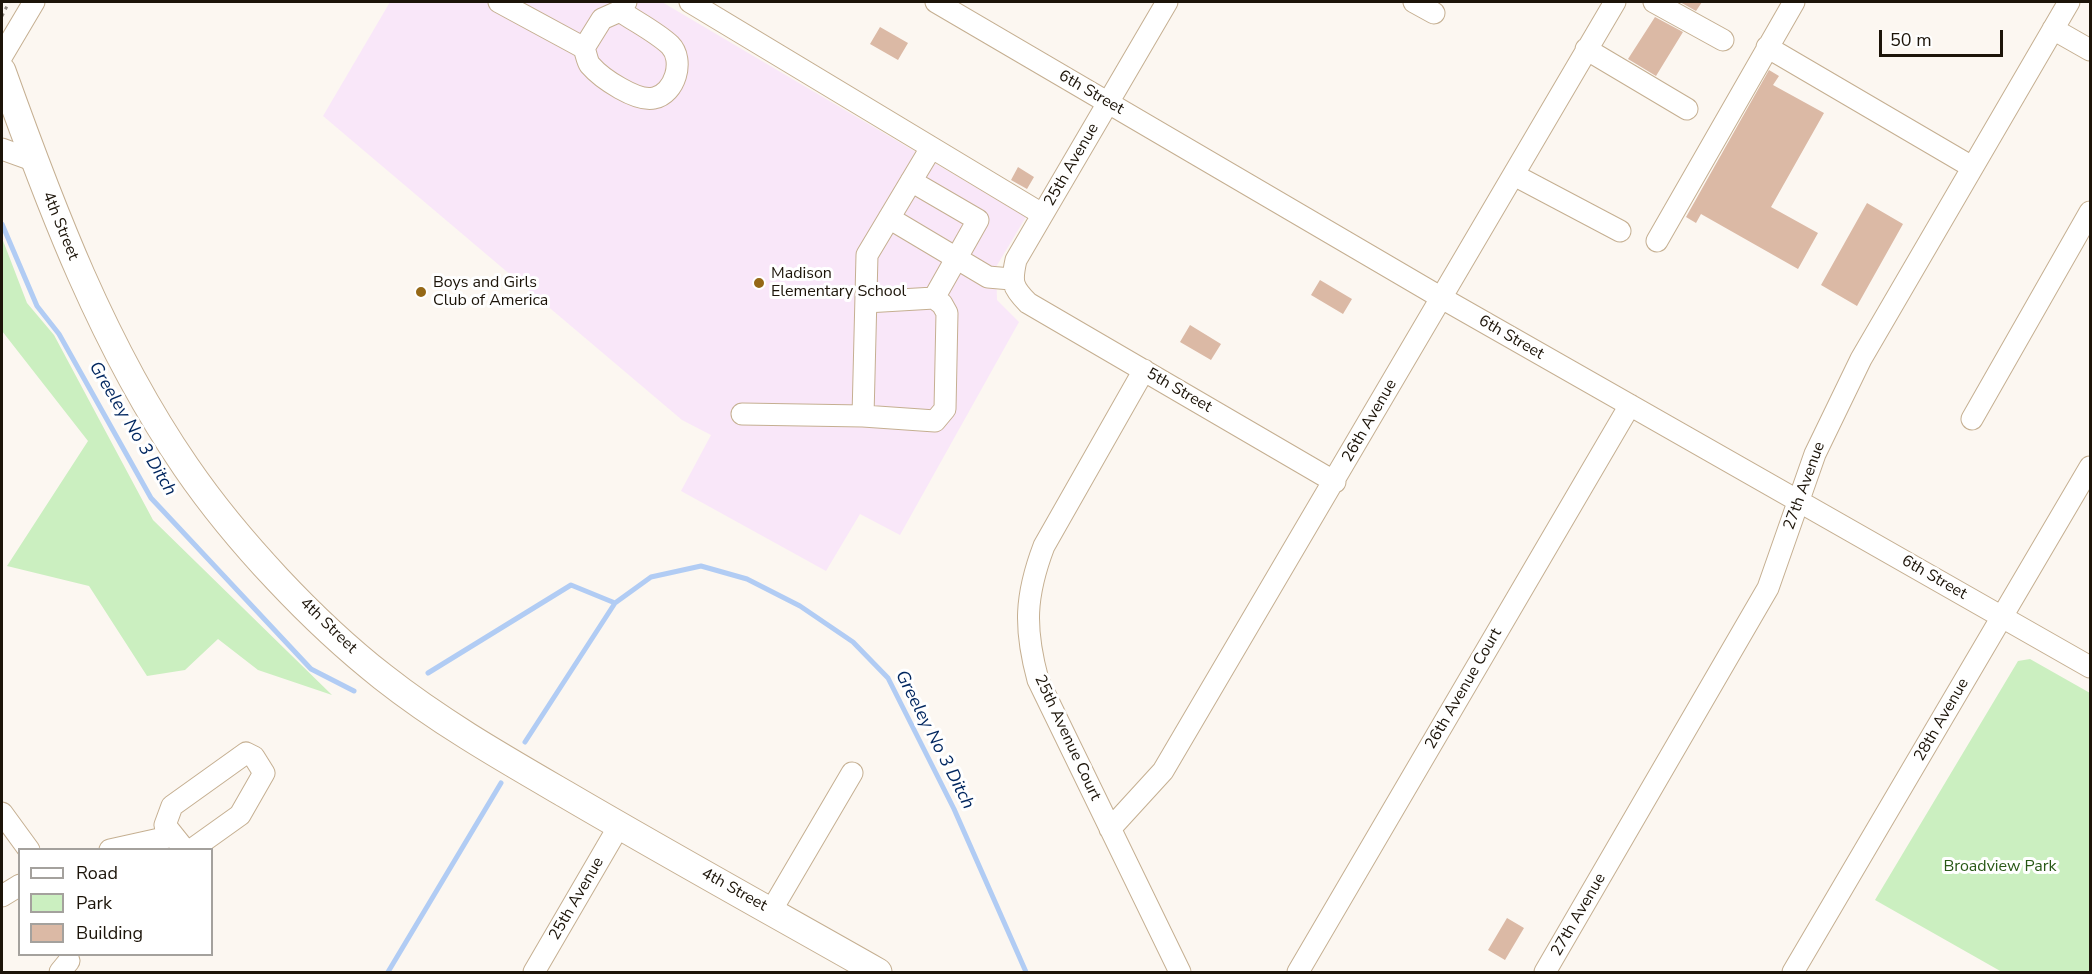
<!DOCTYPE html>
<html>
<head>
<meta charset="utf-8">
<style>
	body { margin:0 }
	#map { position:relative; width:2092px; height:974px; overflow:hidden; background:#fcf7f1; font-family:"Nunito Sans",sans-serif }
	canvas { display:block }
	.frame { position:absolute; inset:0; border:3px solid #1c1409; pointer-events:none }
	.legend { position:absolute; left:18px; top:848px; width:195px; height:108px; box-sizing:border-box; background:#fff; border:2px solid #a4a19d; margin:0; padding:8px 10px; list-style:none; font-size:18px; color:#1c1409 }
	.legend li { display:flex; align-items:center; gap:12px; height:30px }
	.legend b { width:30px; border:2px solid #a4a19d }
	.scale { position:absolute; left:1879px; top:30px; width:124px; height:27px; box-sizing:border-box; border:3px solid #1c1409; border-top:0; padding-left:8px; font-size:18px; line-height:21px; white-space:nowrap; color:#1c1409; -webkit-text-stroke:4px #fff; paint-order:stroke }
</style>
</head>
<body>
<div id="map">
<canvas width="2092" height="974"></canvas>
<div class="frame"></div>
<ul class="legend">
<li><b style="height:8px;background:#fff"></b>Road</li>
<li><b style="height:16px;background:#cbefc0"></b>Park</li>
<li><b style="height:16px;background:#dbb9a5"></b>Building</li>
</ul>
<div class="scale">50 m</div>
</div>
<script>
const context = document.querySelector('canvas').getContext('2d');
context.lineJoin = 'round';
function fill(path, color) {
  context.fillStyle = color;
  context.fill(path, 'evenodd');
}
function stroke(path, color, width, dash) {
  context.strokeStyle = color;
  context.lineWidth = width;
  context.lineCap = dash ? 'butt' : 'round';
  context.setLineDash(dash || []);
  context.stroke(path);
}
function write(font, color, halo, rows, align = 'center') {
  context.font = font + ' "Nunito Sans",sans-serif';
  context.lineWidth = 6;
  context.setLineDash([]);
  context.textBaseline = 'middle';
  context.strokeStyle = halo;
  context.fillStyle = color;
  for (const [text, x, y, turn = 0] of rows) {
    context.save();
    context.translate(x, y);
    context.rotate((+turn || 0) * Math.PI / 180);
    context.textAlign = isNaN(turn) ? turn : align;
    if (halo) context.strokeText(text, 0, 0);
    context.fillText(text, 0, 0);
    context.restore();
  }
}
fill(new Path2D(`
	M390,2H662L1026,217L996,267L997,300L1019,322L900,535L860,514L826,571L681,491L711,435L682,420L323,116Z`), '#f9e7f9');
fill(new Path2D(`
	M2,238L27,303L54,335L153,520L332,695L258,670L218,639L185,670L147,676L89,586L7,566L88,441L2,331Z
	M2030,659L2090,693V972H2002L1875,900L2018,661Z`), '#cbefc0');
stroke(new Path2D(`
	M2,224L37,306L59,334L151,498L311,669L354,691
	M428,673L571,585L615,603L651,577L701,566L747,579L800,606L853,642L888,678L954,809L1026,972
	M525,742L615,603
	M388,972L501,783`), '#b1ccf4', 5);
fill(new Path2D(`
	M1680,2H1702L1696,11Z
	M1655,17L1683,32L1656,76L1628,59Z
	M880,27L908,43L898,60L870,44Z
	M1769,70L1779,76L1773,85L1824,113L1771,207L1818,233L1798,269L1701,214L1696,223L1686,217Z
	M1018,167L1034,177L1027,189L1011,180Z
	M1867,203L1903,224L1857,306L1821,285Z
	M1320,280L1352,299L1343,314L1311,295Z
	M1190,325L1221,344L1211,360L1180,342Z
	M1507,918L1524,928L1505,960L1488,950Z`), '#dbb9a5');
const minor = new Path2D(`
	M499,2L584,48L602,19L620,11L626,2
	M690,2L1042,214
	M936,2L1440,297L2090,667
	M1167,2L1016,260C1011,282 1012,287 1028,303L1335,482
	M1414,2L1434,13
	M1654,2L1723,40
	M2053,29L2090,50
	M1767,47L1972,167
	M584,48C586,53 587,61 590,65C602,79 637,102 654,98C675,94 685,60 670,45C656,32 636,22 620,11
	M1586,49L1687,109
	M2,56L34,2
	M2,149L35,161
	M1514,175L1620,231
	M911,181L978,220L934,298
	M889,218L988,277L1011,279
	M1657,241L1794,2
	M1144,370L1044,546C1025,596 1024,628 1038,680L1180,972
	M742,414L863,416L867,255L931,148
	M863,416L935,421L945,409L947,313L942,304L934,298L866,302
	M1972,419L2090,212
	M2,813L29,850
	M1110,829L1163,771L1615,2
	M110,850L173,836
	M185,850L165,825L172,806L246,753L254,757L264,773L240,815L191,850
	M2,896L20,885
	M771,911L852,773
	M60,972L69,961
	M534,972L619,826
	M1298,972L1630,405
	M1545,972L1768,588L1815,454L1861,359L2069,2
	M1793,972L2090,467`);
const major = new Path2D(`
	M2,71C51,208 103,346 186,467C236,540 314,623 383,677C440,722 503,758 565,794C669,855 774,913 878,972`);
stroke(minor, '#c5af91', 23);
stroke(major, '#c5af91', 29);
stroke(new Path2D(`
	M2,16L9,2`), '#908981', 3, [3, 4.5]);
stroke(minor, '#fff', 21);
stroke(major, '#fff', 27);
for (const [x, y, r, color] of [
	[759,283,6,"#956816"],
	[421,292,6,"#956816"]
]) {
  const dot = new Path2D();
  dot.arc(x, y, r, 0, 2 * Math.PI);
  context.fillStyle = color;
  context.fill(dot);
  stroke(dot, '#fff', 2);
}
write('16px', '#1c1409', '#fff', [
	["6th Street",1091,93,30],
	["25th Avenue",1072,165,-60],
	["4th Street",60,226,68],
	["6th Street",1511,338,30],
	["5th Street",1179,391,30],
	["26th Avenue",1370,421,-60],
	["27th Avenue",1805,486,-70],
	["6th Street",1934,578,30],
	["4th Street",328,626,44],
	["26th Avenue Court",1464,689,-60],
	["28th Avenue",1942,720,-60],
	["25th Avenue Court",1067,738,65],
	["4th Street",734,890,29],
	["25th Avenue",577,899,-60],
	["27th Avenue",1579,915,-60]
]);
write('16px', '#1c1409', '#fff', [
	["Madison",771,274],
	["Elementary School",771,292],
	["Boys and Girls",433,283],
	["Club of America",433,301]
], 'left');
write('16px', '#285816', '#fff', [
	["Broadview Park",2000,867]
]);
write('italic 18px', '#00265f', '#fff', [
	["Greeley No 3 Ditch",132,429,59],
	["Greeley No 3 Ditch",934,740,63]
]);
</script>
</body>
</html>
